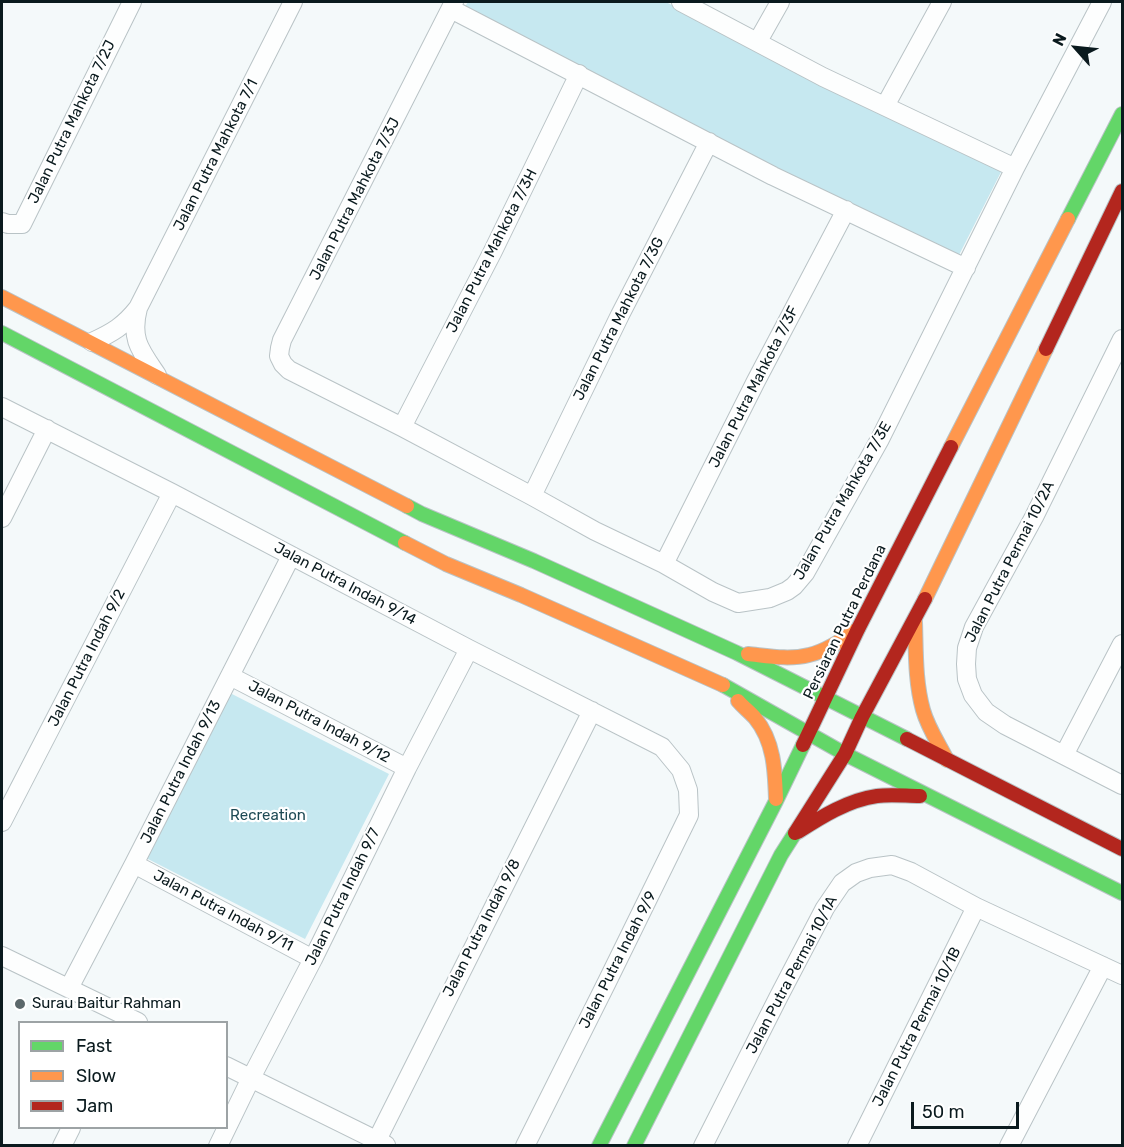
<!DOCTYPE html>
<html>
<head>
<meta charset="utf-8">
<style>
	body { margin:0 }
	#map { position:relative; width:1124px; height:1147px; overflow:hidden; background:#f4f9fa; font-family:Rubik,sans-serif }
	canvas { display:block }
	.frame { position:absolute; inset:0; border:3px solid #0a1a1e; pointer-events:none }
	.legend { position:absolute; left:18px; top:1021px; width:210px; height:108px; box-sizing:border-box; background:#fff; border:2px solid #9da3a5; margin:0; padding:8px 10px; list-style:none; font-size:18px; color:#0a1a1e }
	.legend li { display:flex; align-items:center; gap:12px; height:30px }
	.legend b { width:30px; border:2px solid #9da3a5 }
	.north { position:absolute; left:1046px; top:18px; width:60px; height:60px; -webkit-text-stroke:4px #fff; paint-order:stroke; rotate:297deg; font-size:16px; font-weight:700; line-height:24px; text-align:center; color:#0a1a1e }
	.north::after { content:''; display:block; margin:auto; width:21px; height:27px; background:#0a1a1e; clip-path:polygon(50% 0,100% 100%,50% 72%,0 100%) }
	.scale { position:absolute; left:911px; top:1102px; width:108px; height:27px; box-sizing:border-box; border:3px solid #0a1a1e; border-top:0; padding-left:8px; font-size:18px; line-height:21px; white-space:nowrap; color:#0a1a1e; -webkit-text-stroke:4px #fff; paint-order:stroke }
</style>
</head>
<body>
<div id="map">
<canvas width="1124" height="1147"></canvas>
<div class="frame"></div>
<ul class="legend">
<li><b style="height:8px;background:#63d668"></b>Fast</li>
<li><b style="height:8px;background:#ff974d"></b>Slow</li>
<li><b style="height:8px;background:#b3261e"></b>Jam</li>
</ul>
<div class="north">N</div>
<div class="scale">50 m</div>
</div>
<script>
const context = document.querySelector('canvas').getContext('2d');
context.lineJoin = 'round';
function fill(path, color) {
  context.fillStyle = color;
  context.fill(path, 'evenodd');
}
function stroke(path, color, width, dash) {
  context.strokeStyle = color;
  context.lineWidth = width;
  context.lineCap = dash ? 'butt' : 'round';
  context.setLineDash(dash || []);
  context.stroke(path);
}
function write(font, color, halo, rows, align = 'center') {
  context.font = font + ' Rubik,sans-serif';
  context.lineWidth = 4.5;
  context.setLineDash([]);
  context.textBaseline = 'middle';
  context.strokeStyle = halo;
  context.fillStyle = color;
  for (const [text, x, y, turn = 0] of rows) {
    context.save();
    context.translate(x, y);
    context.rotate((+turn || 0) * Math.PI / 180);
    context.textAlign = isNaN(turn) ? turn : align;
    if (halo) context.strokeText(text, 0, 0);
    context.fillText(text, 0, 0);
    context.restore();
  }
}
fill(new Path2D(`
	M468,2H666L755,49L1003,168L956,261L464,8Z
	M230,693L389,774L305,939L146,858Z`), '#c6e8f0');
const street = new Path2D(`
	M454,2L282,340L280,348L279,356L283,364L289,370L402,427L532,496L595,531L664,564L713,592L738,603L770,598L787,591L794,586L805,573L880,439L1015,168L1102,2
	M681,2L823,77L1015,168
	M451,9L773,176L966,268
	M758,41L780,2
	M885,106L942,2
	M2,222L8,224H22L132,2
	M138,308C130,339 140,350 157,375
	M1122,339L1034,517L974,627L967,648L966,664L967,679L973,695L986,712L1005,725L1122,785
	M92,342C112,333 124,326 138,308L293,2
	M2,407L172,493L469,649L662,747L681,770L688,790L689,815L606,984L525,1146
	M402,427L493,251L579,74
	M532,496L620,315L709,142
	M2,518L47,429
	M664,564L756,381L846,210
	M230,676L407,768
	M1064,755L1122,644
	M2,822L172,493
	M134,864L313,959
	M2,956L138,1022
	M69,988L134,864L291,556
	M226,1066L386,1145
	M62,1146L71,1128
	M218,1146L251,1078L313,959L407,768L469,649
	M374,1146L592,711
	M703,1146L779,996L825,908L842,883L856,873L870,868L892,865L911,872L976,907L1122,975
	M857,1146L976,907
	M1009,1146L1103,966`);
const fast = new Path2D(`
	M1068,219L1122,114
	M2,333L405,543
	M407,506L422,514L534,561L737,653L907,739
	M723,685L845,754L1122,893
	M599,1146L776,801L803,745
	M634,1146L781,855L795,833`);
const slow = new Path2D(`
	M2,297L407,506
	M951,447L1068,219
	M405,543L446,564L521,595L723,685
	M925,599L1046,349
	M915,622C916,651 915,681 923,710C928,728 939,744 947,760
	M748,654C768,656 789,660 809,655C827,651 843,639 858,629
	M738,701C743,707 750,712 755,718C774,741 775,770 776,799`);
const jam = new Path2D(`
	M1046,349L1122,191
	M907,739L1122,849
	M803,745L858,629L951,447
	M798,832C821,817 848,800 877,796C891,794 906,796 920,796
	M795,833L845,754L862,717L925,599`);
stroke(street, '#b9c3c6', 20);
stroke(fast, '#b9c3c6', 16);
stroke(slow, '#b9c3c6', 16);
stroke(jam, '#b9c3c6', 16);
stroke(street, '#fdfefe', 18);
stroke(fast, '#63d668', 14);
stroke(slow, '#ff974d', 14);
stroke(jam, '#b3261e', 14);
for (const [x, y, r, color] of [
	[20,1004,6,"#5c686b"]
]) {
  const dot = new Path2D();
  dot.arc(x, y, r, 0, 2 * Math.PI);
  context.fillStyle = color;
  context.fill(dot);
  stroke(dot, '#fff', 2);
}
write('15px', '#0a1a1e', '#fff', [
	["Jalan Putra Mahkota 7/2J",72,122,-64],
	["Jalan Putra Mahkota 7/1",216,155,-63],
	["Jalan Putra Mahkota 7/3J",355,199,-63],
	["Jalan Putra Mahkota 7/3H",492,251,-63],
	["Jalan Putra Mahkota 7/3G",619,319,-63],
	["Jalan Putra Mahkota 7/3F",754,387,-63],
	["Jalan Putra Mahkota 7/3E",843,501,-60],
	["Jalan Putra Permai 10/2A",1010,562,-63],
	["Jalan Putra Indah 9/14",345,584,28],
	["Persiaran Putra Perdana",845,622,-64],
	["Jalan Putra Indah 9/2",87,658,-63],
	["Jalan Putra Indah 9/12",319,722,28],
	["Jalan Putra Indah 9/13",181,772,-63],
	["Jalan Putra Indah 9/7",343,897,-64],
	["Jalan Putra Indah 9/11",223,911,28],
	["Jalan Putra Indah 9/8",482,928,-63],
	["Jalan Putra Indah 9/9",618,960,-63],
	["Jalan Putra Permai 10/1A",792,975,-62],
	["Jalan Putra Permai 10/1B",917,1027,-63]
]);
write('15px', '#1e4a54', '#fff', [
	["Recreation",268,816]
]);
write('15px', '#0a1a1e', '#fff', [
	["Surau Baitur Rahman",32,1004]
], 'left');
</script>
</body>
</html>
